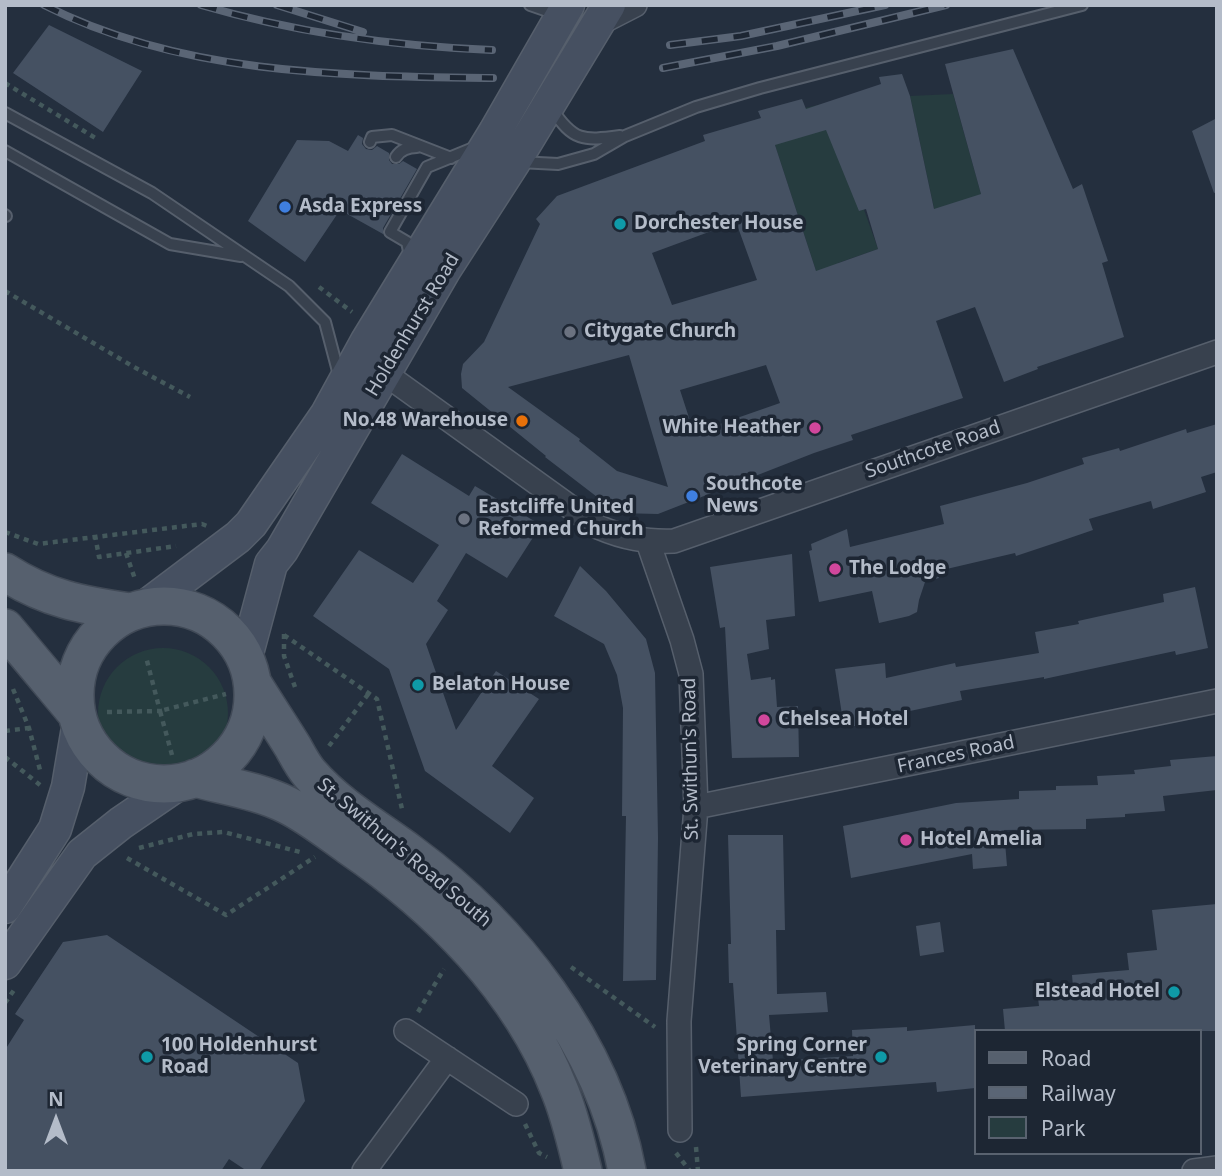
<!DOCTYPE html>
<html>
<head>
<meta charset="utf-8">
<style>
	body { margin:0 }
	#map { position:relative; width:1222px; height:1176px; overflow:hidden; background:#242f3e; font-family:"Noto Sans",sans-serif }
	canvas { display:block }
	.frame { position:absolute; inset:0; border:7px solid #b4bcc9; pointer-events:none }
	.legend { position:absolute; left:974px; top:1029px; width:228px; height:126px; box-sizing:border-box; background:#1d2633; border:2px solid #59626f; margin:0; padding:9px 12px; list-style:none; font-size:21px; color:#b4bcc9 }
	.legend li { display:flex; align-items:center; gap:14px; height:35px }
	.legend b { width:35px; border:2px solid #59626f }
	.north { position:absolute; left:21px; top:1085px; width:70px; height:70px; -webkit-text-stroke:5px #1d2633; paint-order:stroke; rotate:0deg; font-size:19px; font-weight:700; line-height:28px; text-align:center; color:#b4bcc9 }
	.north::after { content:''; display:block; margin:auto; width:24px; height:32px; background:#b4bcc9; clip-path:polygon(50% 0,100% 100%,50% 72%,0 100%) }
</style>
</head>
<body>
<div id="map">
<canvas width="1222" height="1176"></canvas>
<div class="frame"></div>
<ul class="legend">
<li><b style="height:9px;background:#56606e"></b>Road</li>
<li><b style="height:9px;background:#5a6575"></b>Railway</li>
<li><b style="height:19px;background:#263c3f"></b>Park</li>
</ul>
<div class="north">N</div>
</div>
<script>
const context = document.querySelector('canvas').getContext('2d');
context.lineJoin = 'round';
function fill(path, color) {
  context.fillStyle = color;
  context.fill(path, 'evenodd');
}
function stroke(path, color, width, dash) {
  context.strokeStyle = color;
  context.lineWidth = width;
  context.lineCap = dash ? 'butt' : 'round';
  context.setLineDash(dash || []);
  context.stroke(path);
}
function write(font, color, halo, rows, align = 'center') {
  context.font = font + ' "Noto Sans",sans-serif';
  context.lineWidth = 7;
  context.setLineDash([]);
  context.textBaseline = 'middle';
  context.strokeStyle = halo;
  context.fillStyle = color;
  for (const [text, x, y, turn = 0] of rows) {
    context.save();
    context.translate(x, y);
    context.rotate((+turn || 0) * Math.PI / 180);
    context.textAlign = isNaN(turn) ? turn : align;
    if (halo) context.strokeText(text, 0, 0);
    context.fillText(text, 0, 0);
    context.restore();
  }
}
fill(new Path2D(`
	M953,94L981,194L937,222L910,96Z
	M826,103L878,249L838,263V266L818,277L775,145L805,108Z
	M98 713a65 65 0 1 1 130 0a65 65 0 1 1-130 0Z`), '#263c3f');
fill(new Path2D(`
	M49,25L142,71L103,132L13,73Z
	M1013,49L1073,189L1082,184L1108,261L1102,263L1124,337L1037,367L1038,369L1004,382L975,307L936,321L963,398L851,435L853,440L814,453L658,514L618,513L545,457L546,456L462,388L461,374L463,364L484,342L540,224L536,219L557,196L705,141L703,135L761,118L758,111L802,99L806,109L881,84L879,77L902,74L910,96L934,209L981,194L945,64ZM826,130L859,211L866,209L878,249L816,271L775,145ZM736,222L757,280L672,305L652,253ZM629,355L668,487L617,471L579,441L580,439L508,387ZM766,365L780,403L694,433L680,390Z
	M1217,118V192L1214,193L1192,131Z
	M358,135L363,138L362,144L366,149L372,150L377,146L389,153V160L392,164H399L403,161L417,169L383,228V234L340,210L305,262L248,221L297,140L329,141L348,151Z
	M1217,424V472L1201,477L1206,492L1153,509L1151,501L1089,519L1093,530L1061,541L1016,556L1015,553L938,571L939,578L925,582L919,600L917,612L909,616L879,623L872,591L819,602L809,551L812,550L811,544L847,529L850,547L944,524L940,506L1027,483L1084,464L1082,458L1119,448L1120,451L1186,429L1187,433Z
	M402,454L469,496L475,486L541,525L507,578L466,553L437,601L448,610L426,644L456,730L496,671L539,699L492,766L534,798L510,833L425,771L389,669L313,616L359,550L413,583L439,545L371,503Z
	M792,554L795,616L766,620L769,649L747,654L751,680L771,677V680L775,679L777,707L798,706L799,757L732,758L725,627L720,628L710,567Z
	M580,566L606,591L646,639L655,673L658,838L656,980L623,981L626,816H622L623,708L617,675L604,644L554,616Z
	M1195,587L1208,648L1176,655L1175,651L1044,679V677L960,691L962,700L891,715V719L844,728L835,669L885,663L886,678L955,663L956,667L1039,653L1035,632L1079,624L1078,621L1164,602L1163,594Z
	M1217,756V790L1163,796L1165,811L1125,814V817L1086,819V829L1004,830L1007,866L973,869L972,854L851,878L843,826L956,803L1019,799V791L1056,790V786L1098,785L1097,776L1135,774L1134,770L1171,766L1170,760Z
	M728,835H783L785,930H776L777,994L826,992L828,1012L769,1015L773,1061L853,1056L852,1030L907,1027V1031L975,1025V1088L937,1092L936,1082L741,1097L733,983H729L728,944H731Z
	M1217,904V1031H1005L1003,1009L1039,1006L1037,990L1073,987L1072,975L1129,970L1127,953L1157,950L1152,910Z
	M940,922L944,952L920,956L916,926Z
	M107,935L298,1063L305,1101L259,1171H247L229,1159L221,1171H5V1050L24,1020L15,1014L63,942Z`), '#455162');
const lane = new Path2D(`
	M530,5L559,15
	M552,109C573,141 583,141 620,136
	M5,113L152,193L289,286L325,322L339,375
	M370,142L372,137L392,135L451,158
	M5,151L170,244L241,256
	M396,157C401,149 408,147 417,147
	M519,162L558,164L594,154L625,136L696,107L760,88L1082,5
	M5,215L6,216
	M410,256L407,242L390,232L427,167L476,147`);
const street = new Path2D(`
	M598,24L635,5
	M384,373L598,527C624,538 645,542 674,541L1217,352
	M648,542L682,640L691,674L696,807L679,1021L680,1130
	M696,807L1217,701
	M406,1031L516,1104
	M364,1171L447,1058
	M1194,1171L1217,1168`);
const secondary = new Path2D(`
	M145,607L238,537L251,524L327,414L367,341L495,132L568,5
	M246,657L271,564L282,550L445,269L514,162L609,5
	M5,907L55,829L68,787L79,722
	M5,963L82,854L121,823L181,782`);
const primary = new Path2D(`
	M5,572C47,599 82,605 130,612
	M75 695a89 89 0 1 1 178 0a89 89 0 1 1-178 0Z
	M5,628L77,714
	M253,684C266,705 280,726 293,747C298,756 303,766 310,774C338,806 376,828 410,853C512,928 603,1043 627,1171
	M195,778C225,786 259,791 287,805C309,816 329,832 349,846C437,906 520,989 559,1089C570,1115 576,1143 583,1171`);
stroke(lane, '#565f6c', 14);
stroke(street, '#565f6c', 26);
stroke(secondary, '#565f6c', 35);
stroke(primary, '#414a57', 40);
stroke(new Path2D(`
	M5,83L97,139
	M319,287L352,312
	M5,291L134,367L190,397
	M5,532L38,544L202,524L207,526
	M95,535L99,557L176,546
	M126,553L135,579
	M284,634V656L295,687
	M284,635L377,699L402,809
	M13,689L29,728L40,770
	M107,712L160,711L146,657
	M5,731L29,728
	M329,746L369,693
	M172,755L160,711L226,694
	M5,757L40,785
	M139,848L193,834L224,832L300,852
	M127,858L226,915L315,857
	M571,967L655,1027
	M5,1003L14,990
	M418,1012L444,969
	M525,1124L539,1153L547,1157
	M696,1147L698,1171
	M676,1153L690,1171`), '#44595c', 4.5, [5, 5]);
stroke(lane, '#38414e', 10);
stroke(street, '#38414e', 23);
stroke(secondary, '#465061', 32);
stroke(primary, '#56606e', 37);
const rail = new Path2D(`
	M44,5C182,75 341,76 493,78
	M201,5C296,33 393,46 492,50
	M277,5L363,32
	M670,45L741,36L885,5
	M663,68L777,46L946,5`);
stroke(rail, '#5a6575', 8);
stroke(rail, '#1d2633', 5, [16]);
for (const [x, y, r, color] of [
	[285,207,7,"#3f7fe0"],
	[620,224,7,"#0f9aa8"],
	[570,332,7,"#6b7280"],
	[522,421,7,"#e8710a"],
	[815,428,7,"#d1479c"],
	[692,496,7,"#3f7fe0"],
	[464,519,7,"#6b7280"],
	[835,569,7,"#d1479c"],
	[418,685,7,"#0f9aa8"],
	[764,720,7,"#d1479c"],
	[906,840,7,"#d1479c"],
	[1174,992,7,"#0f9aa8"],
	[147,1057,7,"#0f9aa8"],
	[881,1057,7,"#0f9aa8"]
]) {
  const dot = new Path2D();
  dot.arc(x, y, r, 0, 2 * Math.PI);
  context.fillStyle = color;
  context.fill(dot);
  stroke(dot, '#1d2633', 2.5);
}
write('bold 19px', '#b4bcc9', '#1d2633', [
	["Asda Express",299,207],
	["Dorchester House",634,224],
	["Citygate Church",584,332],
	["No.48 Warehouse",508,421,"right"],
	["White Heather",801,428,"right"],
	["Southcote",706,485],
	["News",706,507],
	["Eastcliffe United",478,508],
	["Reformed Church",478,530],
	["The Lodge",849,569],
	["Belaton House",432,685],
	["Chelsea Hotel",778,720],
	["Hotel Amelia",920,840],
	["Elstead Hotel",1160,992,"right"],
	["100 Holdenhurst",161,1046],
	["Road",161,1068],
	["Spring Corner",867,1046,"right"],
	["Veterinary Centre",867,1068,"right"]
], 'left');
write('19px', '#b4bcc9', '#1d2633', [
	["Holdenhurst Road",413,325,-59],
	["Southcote Road",933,450,-19],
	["Frances Road",956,755,-12],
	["St. Swithun's Road",691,759,-91],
	["St. Swithun's Road South",404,853,40]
]);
</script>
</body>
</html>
